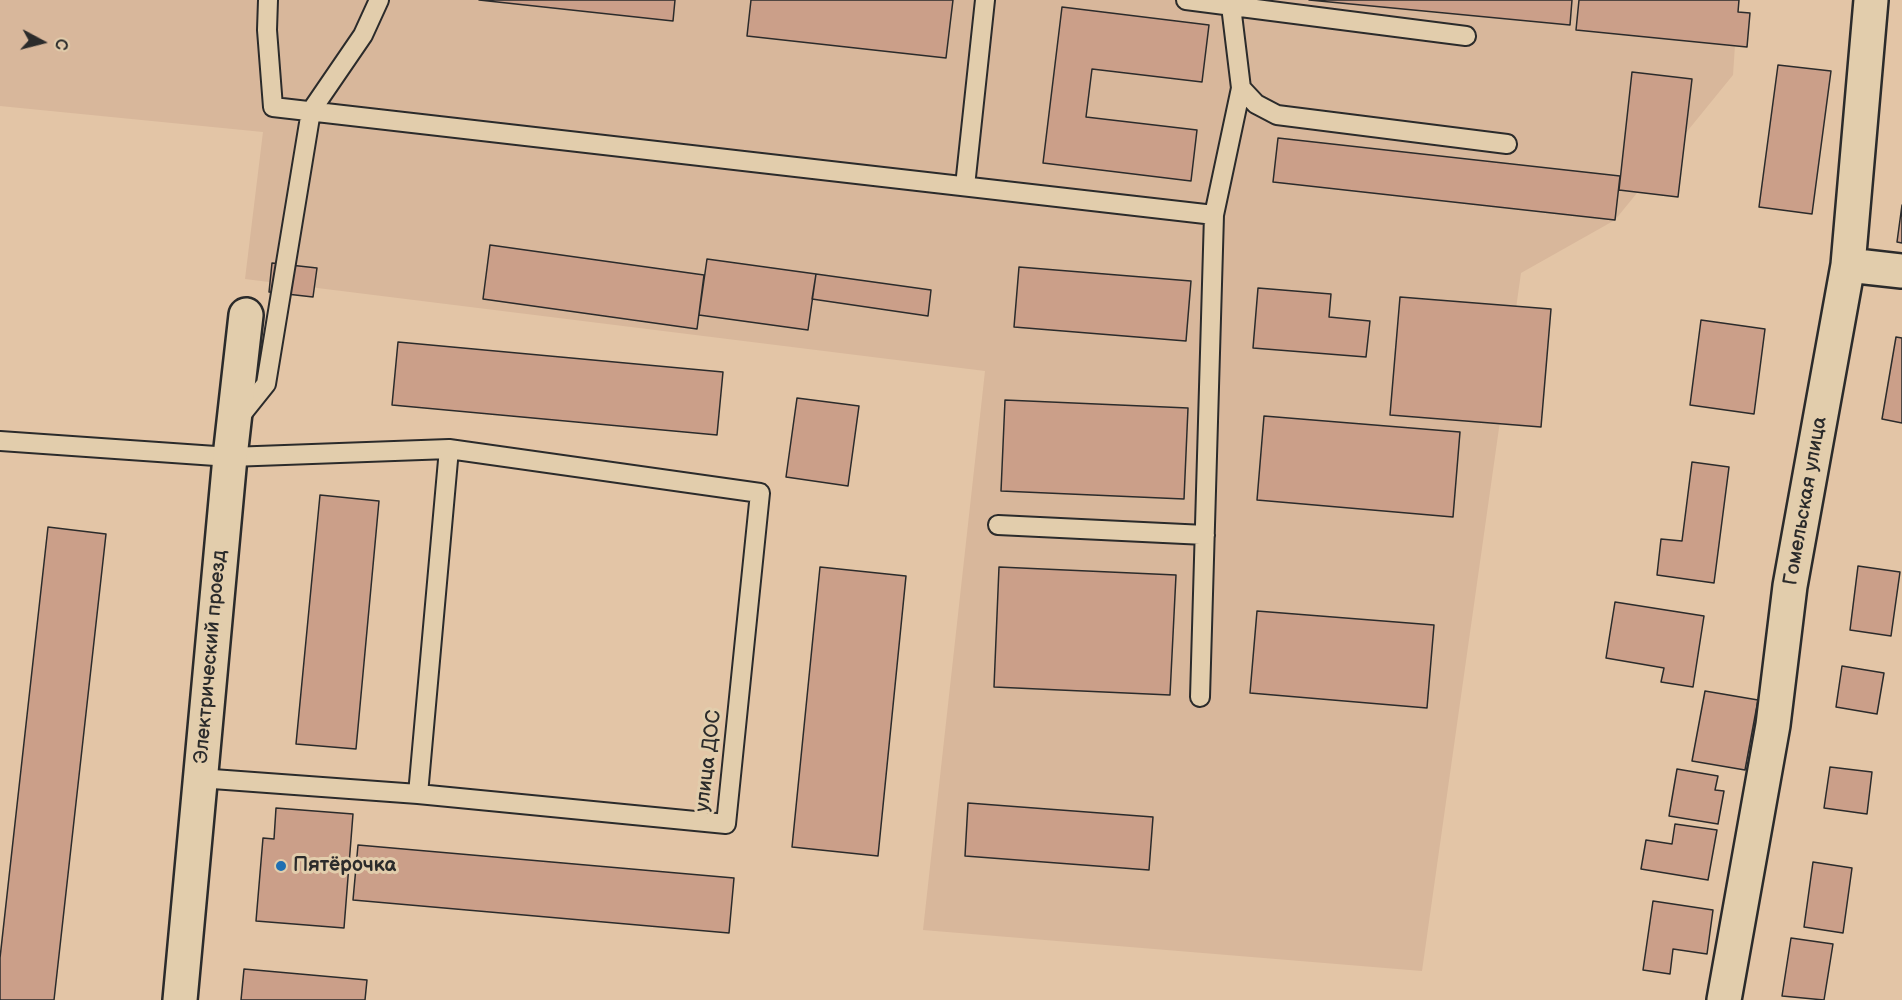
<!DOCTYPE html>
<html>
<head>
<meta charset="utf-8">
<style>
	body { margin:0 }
	#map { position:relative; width:1902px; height:1000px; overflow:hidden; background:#e3c5a6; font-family:"Balsamiq Sans",sans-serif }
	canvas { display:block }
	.north { position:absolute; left:12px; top:12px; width:60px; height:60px; -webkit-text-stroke:4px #e2cdac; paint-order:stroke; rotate:97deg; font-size:16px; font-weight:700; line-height:24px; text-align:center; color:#2b2b2b }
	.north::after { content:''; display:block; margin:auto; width:21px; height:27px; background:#2b2b2b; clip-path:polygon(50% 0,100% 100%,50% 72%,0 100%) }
</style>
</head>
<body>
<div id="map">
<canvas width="1902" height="1000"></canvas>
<div class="north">С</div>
</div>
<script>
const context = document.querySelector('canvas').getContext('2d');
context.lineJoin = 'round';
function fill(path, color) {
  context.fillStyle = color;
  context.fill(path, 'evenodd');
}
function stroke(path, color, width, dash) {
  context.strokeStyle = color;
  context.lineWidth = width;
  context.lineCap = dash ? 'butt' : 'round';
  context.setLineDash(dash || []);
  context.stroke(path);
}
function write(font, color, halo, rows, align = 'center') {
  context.font = font + ' "Balsamiq Sans",sans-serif';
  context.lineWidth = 6;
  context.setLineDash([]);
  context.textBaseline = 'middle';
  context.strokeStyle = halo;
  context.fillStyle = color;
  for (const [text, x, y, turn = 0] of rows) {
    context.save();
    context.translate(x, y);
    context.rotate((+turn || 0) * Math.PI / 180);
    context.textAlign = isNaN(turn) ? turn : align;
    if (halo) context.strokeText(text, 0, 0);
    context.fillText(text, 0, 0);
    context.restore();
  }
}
fill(new Path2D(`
	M0,0H1738L1733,75L1615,220L1521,273L1422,971L923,930L985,371L245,279L263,132L0,106Z`), '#d8b79b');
const building = new Path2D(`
	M479,0H675L673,21Z
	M751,0H953L946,58L747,36Z
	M1309,0H1572L1570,25Z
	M1579,0H1739L1738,12L1750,13L1747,47L1576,30Z
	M1062,7L1209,25L1202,82L1092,69L1086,117L1197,130L1191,181L1043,163Z
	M1778,65L1831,71L1812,214L1759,207Z
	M1632,72L1692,79L1678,197L1619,190Z
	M1278,138L1620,176L1615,220L1273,182Z
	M1902,205V243L1897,242Z
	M490,245L704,275L697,329L483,299Z
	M707,259L816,274L808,330L699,315Z
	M272,263L317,268L313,297L269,292Z
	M1019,267L1191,281L1186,341L1014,327Z
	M816,274L931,290L928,316L812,299Z
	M1258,288L1331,294L1329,317L1370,321L1366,357L1253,348Z
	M1400,297L1551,309L1541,427L1390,415Z
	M1701,320L1765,329L1754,414L1690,405Z
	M1896,337L1902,338V423L1882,419Z
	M398,342L723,372L717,435L392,405Z
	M797,398L859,406L848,486L786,477Z
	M1005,400L1188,408L1184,499L1001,491Z
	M1264,416L1460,432L1453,517L1257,500Z
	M1692,462L1729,467L1714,583L1657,575L1661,539L1682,541Z
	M320,495L379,501L356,749L296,744Z
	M48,527L106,534L54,1000H0V958Z
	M1858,566L1900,572L1891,636L1850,630Z
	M820,567L906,576L878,856L792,847Z
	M999,567L1176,575L1170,695L994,687Z
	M1615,602L1704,616L1693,687L1661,682L1664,668L1606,658Z
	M1257,611L1434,625L1427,708L1250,693Z
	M1842,666L1884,673L1877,714L1836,707Z
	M1705,691L1758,700L1745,770L1692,761Z
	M1830,767L1872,772L1867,814L1824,808Z
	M1677,769L1718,776L1715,790L1724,791L1718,824L1669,816Z
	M968,803L1153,817L1149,870L965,856Z
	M276,808L353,814L344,928L256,921L263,838L274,839Z
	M1675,824L1717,830L1708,880L1641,869L1646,840L1672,844Z
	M358,845L734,878L729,933L353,900Z
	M1813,862L1852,868L1843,933L1804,927Z
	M1653,901L1713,910L1707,954L1673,949L1670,974L1643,970Z
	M1791,938L1833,944L1824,1000L1782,996Z
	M244,969L367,980L365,1000H241Z`);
fill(building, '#cb9f89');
stroke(building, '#2b2b2b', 1.5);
const lane = new Path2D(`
	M268,0L267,30L273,107L1214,215L1200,697
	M1186,0L1466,36
	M1231,6L1241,88L1256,104L1277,115L1507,144
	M965,186L985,0
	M1214,215L1241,88
	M238,419L266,384L311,111L363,35L379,0
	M0,441L230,457L449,449L418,794
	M998,525L1205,535
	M199,778L418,794L726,824L760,493L449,449`);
const street = new Path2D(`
	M1848,265L1902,271
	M180,1000L230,457L246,315
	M1724,1000L1773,725L1790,586L1848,265L1871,0`);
stroke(lane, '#2b2b2b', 22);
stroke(street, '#2b2b2b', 38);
stroke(lane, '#e2cdac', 18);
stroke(street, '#e2cdac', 33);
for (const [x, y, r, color] of [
	[281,866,6,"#1f6fb2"]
]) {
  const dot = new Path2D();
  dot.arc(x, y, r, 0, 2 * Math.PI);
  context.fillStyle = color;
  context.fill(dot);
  stroke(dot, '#e2cdac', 2);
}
write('20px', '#2b2b2b', '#e2cdac', [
	["Гомельская улица",1806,501,-80],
	["Электрический проезд",211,657,-85],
	["улица ДОС",709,761,-83]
]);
write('bold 20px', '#2b2b2b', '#e2cdac', [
	["Пятёрочка",293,866]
], 'left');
</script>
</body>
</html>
